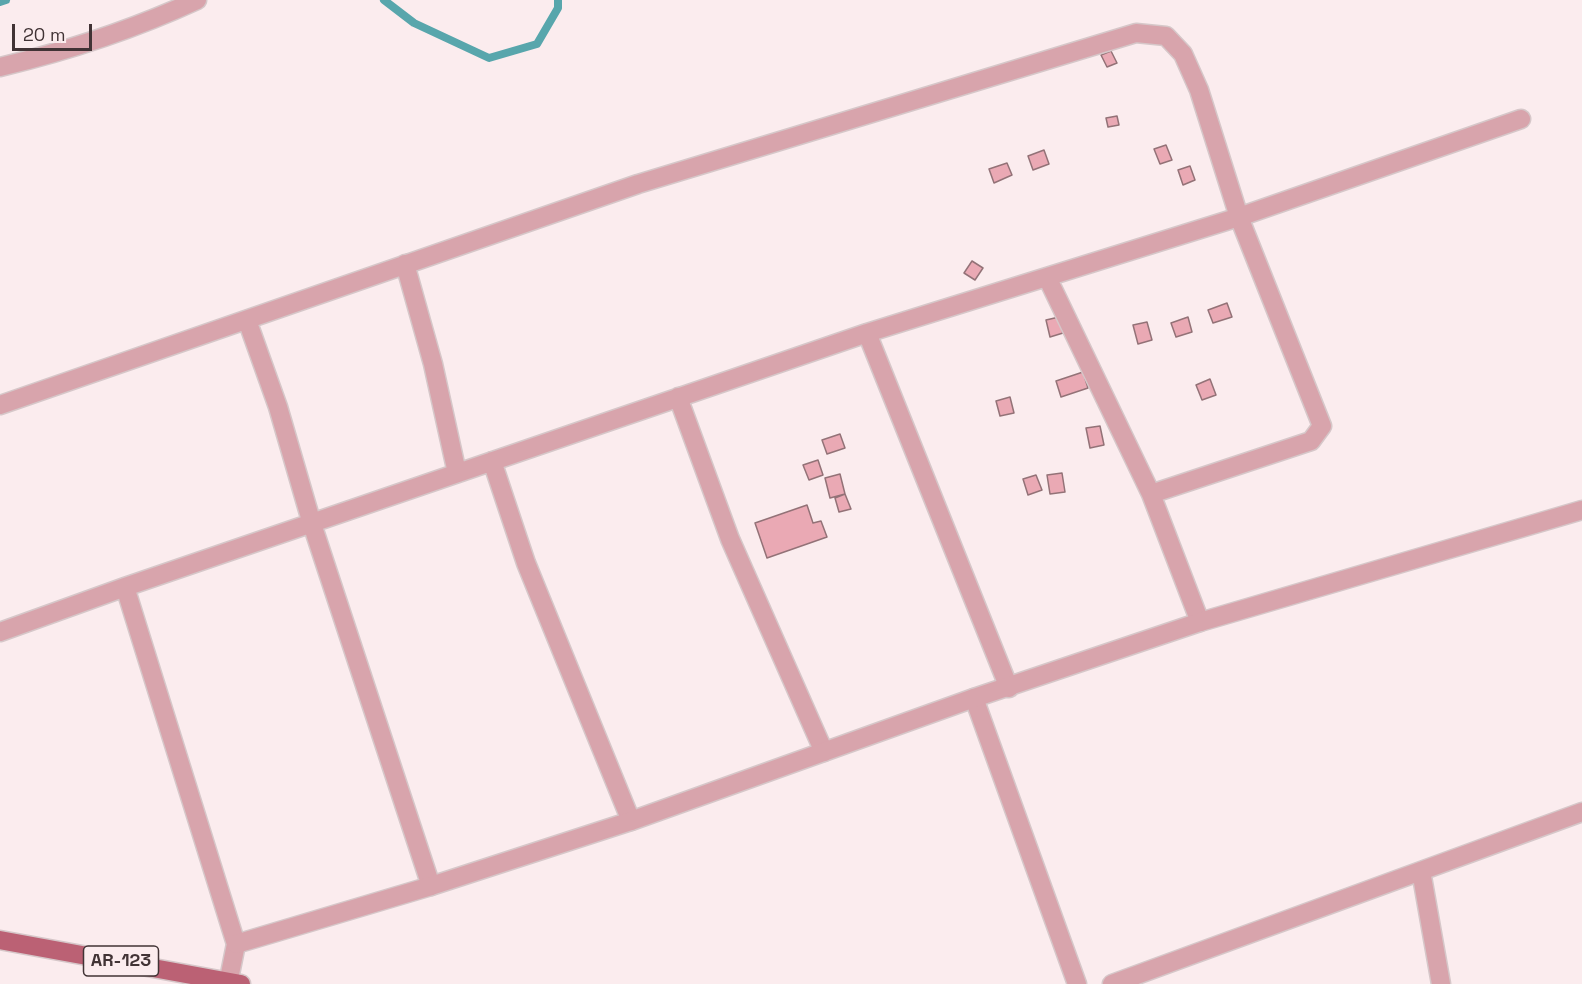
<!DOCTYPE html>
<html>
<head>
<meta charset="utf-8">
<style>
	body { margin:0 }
	#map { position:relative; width:1582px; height:984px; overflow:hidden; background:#fbecee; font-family:"Space Grotesk",sans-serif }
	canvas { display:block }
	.scale { position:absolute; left:12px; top:24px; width:80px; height:27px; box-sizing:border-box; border:3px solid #413335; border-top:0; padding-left:8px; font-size:18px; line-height:21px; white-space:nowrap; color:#413335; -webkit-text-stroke:4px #fbecee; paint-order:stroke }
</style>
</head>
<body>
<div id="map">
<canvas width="1582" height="984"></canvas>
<div class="scale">20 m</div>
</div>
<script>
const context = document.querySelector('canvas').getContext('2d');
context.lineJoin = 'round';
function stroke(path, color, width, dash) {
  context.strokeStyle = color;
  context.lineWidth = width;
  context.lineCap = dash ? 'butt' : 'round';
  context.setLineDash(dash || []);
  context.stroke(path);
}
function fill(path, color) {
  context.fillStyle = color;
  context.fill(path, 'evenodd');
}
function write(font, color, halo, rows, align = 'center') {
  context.font = font + ' "Space Grotesk",sans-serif';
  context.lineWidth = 5;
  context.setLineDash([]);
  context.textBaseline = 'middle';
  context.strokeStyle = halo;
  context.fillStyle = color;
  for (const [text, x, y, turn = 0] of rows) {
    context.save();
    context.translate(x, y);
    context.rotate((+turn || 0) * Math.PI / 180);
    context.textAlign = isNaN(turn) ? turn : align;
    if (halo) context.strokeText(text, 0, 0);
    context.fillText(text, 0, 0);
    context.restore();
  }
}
stroke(new Path2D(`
	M384,0L414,23L489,58L537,44L558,8V0
	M0,2L6,0`), '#58a6ac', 8);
const building = new Path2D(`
	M1111,51L1117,63L1107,67L1101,55Z
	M1117,116L1119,125L1108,127L1106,118Z
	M1166,145L1172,160L1160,164L1154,149Z
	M1044,150L1049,164L1033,170L1028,156Z
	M1007,163L1012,175L994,183L989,169Z
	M1190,166L1195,180L1183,185L1178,170Z
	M972,261L983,268L975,280L964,273Z
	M1227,303L1232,317L1213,323L1208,310Z
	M1059,317L1063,333L1050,337L1046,320Z
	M1188,317L1192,332L1176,337L1171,323Z
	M1147,322L1152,340L1138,344L1133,325Z
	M1083,372L1088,388L1061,397L1056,381Z
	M1210,379L1216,395L1202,400L1196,385Z
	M1010,397L1014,413L1000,416L996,401Z
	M1100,426L1104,445L1090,448L1086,428Z
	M840,434L845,448L827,454L822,440Z
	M818,460L823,475L809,480L803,465Z
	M1062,473L1065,492L1050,494L1047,475Z
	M840,474L845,494L830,498L825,478Z
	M1036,475L1042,490L1028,495L1023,479Z
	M845,494L851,509L839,512L835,498Z
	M807,505L813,523L821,521L827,537L767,558L755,523Z`);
fill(building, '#eaa9b4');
stroke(building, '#937277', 1.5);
const minor = new Path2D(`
	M405,264L433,364L457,473
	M1047,277L1151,494L1200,622
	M247,320L278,407L312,524L431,886
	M867,333L1239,217L1521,119
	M678,397L730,539L824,752
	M0,405L638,184L1136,33L1166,36L1183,54L1199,90L1239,217L1322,426L1311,441L1151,494
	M492,461L526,563L631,821
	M125,587L236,944L228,984
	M0,632L125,587L867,333L1009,688
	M974,698L1077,984
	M1421,871L1441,984
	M1112,984L1582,812`);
const tertiary = new Path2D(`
	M0,67C67,51 134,29 197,0
	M236,944L431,886L631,821L974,698L1200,622L1582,510`);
const primary = new Path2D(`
	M0,940L241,984`);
stroke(minor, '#d6c7c9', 21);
stroke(tertiary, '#d6c7c9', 21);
stroke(primary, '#d6c7c9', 21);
stroke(minor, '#d8a4ac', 18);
stroke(tertiary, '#d8a4ac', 18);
stroke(primary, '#bb6174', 18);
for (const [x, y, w] of [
	[121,961,75]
]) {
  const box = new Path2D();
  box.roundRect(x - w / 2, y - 15, w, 30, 4.5);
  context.fillStyle = '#fbecee';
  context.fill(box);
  stroke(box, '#413335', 1.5);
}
write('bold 18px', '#413335', null, [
	["AR-123",121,961]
]);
</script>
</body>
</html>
